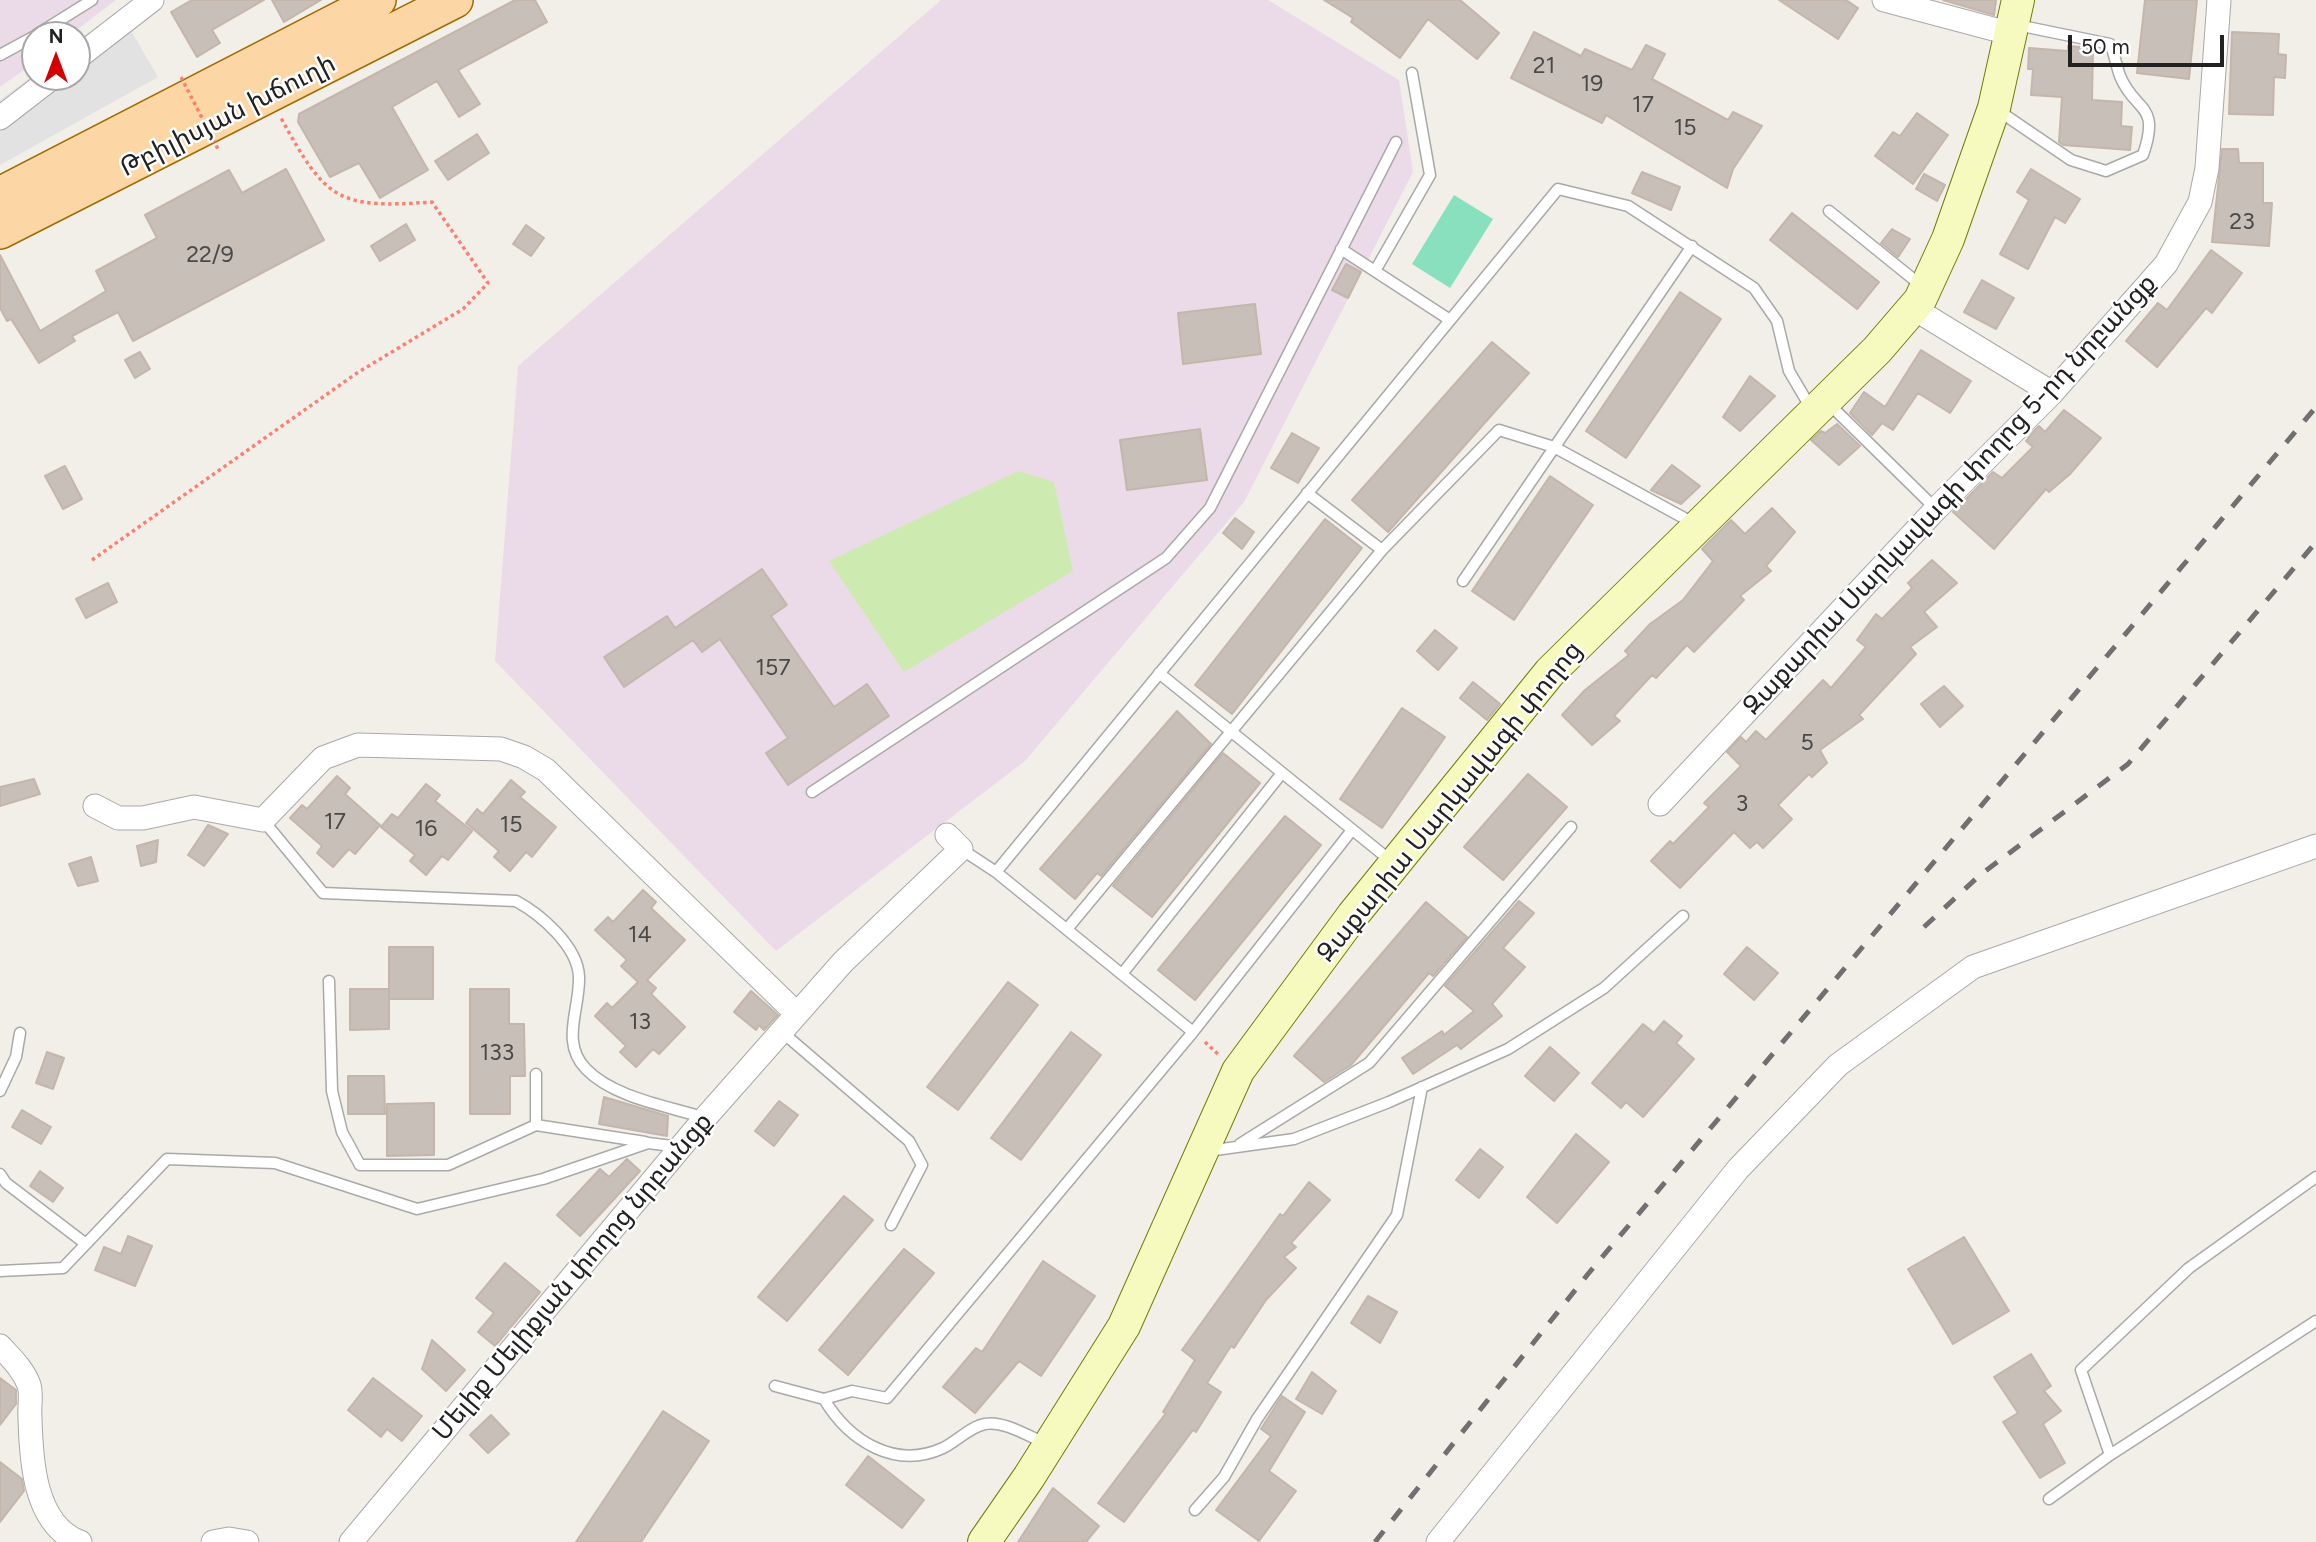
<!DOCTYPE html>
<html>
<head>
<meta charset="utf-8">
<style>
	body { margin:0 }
	#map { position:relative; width:2316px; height:1542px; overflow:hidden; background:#f2efe9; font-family:Figtree,sans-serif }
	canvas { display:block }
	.north { position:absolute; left:21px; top:21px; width:70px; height:70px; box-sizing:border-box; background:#fff; border:2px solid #a7a7a7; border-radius:50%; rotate:0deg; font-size:19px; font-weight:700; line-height:28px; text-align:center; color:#222 }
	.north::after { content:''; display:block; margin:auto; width:24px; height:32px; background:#d40000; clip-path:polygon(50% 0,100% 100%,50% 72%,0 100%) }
	.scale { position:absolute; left:2068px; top:35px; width:156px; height:32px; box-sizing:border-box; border:4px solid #222; border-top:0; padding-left:9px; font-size:21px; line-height:24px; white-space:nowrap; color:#222; -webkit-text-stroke:5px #fff; paint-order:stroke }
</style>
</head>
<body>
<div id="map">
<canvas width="2316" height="1542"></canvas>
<div class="north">N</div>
<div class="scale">50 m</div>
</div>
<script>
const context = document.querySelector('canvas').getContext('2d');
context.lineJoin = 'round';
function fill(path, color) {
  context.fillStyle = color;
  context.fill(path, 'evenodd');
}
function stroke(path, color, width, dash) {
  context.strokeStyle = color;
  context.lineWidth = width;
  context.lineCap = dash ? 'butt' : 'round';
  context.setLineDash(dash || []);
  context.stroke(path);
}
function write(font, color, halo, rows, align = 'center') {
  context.font = font + ' Figtree,"Noto Sans Armenian",sans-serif';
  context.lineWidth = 5;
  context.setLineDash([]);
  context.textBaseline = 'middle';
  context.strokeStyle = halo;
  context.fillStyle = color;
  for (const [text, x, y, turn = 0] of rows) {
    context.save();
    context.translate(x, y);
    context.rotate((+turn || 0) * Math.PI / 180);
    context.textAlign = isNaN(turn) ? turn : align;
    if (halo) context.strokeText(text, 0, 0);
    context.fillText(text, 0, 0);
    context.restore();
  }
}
fill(new Path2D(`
	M0,0H116L70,35H35V62L0,87Z
	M941,0H1268L1399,80L1413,172L1244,502L1025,761L776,951L495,661L518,366Z`), '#ebdbe8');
fill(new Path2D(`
	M1018,471L1054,482L1073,571L904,672L829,561Z`), '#cdebb0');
fill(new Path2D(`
	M1454,195L1493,219L1450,288L1412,264Z`), '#88e0be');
fill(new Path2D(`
	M120,12L158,77L0,165V100L35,74V77H77V43Z`), '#e2e2e2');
const building = new Path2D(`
	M192,0H264L212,30L220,43L197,57L171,12Z
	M272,0H321L284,22Z
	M515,0H535L547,22L458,70L480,104L459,117L437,81L392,107L428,170L380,198L359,163L330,177L298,122L299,114Z
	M1324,0H1460L1499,33L1477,59L1428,19L1400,58L1351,22L1353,18Z
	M1779,0H1846L1858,8L1838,39Z
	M1943,0H1996L1994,15Z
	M2145,0H2197L2189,79L2137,73Z
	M1534,32L1581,56L1585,49L1632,70L1646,45L1665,54L1652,79L1728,120L1733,112L1762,126L1733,169L1727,188L1606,115L1602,123L1511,78Z
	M2232,32L2279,34L2278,54L2286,55L2285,78L2274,77L2273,115L2229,114Z
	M2068,46L2093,48L2092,100L2122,102L2121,126L2132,127L2130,150L2063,145L2059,142L2062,97L2031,95L2033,69H2028L2029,48L2068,51Z
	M1917,113L1948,135L1913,184L1875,156L1893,132L1900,136Z
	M477,134L489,153L448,180L435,161Z
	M2222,149H2238L2239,163H2263V203H2272L2269,246L2212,242Z
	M286,169L324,240L133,341L118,312L72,336L75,341L39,363L11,319L7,321L0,308V255L40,331L106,291L96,271L157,238L145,215L229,170L242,193Z
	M2031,169L2080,199L2065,223L2055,217L2028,269L2000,254L2029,200L2017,192Z
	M1642,172L1680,187L1671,210L1632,193Z
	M1924,174L1945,185L1937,201L1916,189Z
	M1792,213L1879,282L1857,309L1770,240Z
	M406,224L415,240L380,261L371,246Z
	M526,225L544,238L531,256L513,244Z
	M1892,229L1910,239L1898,257L1881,243Z
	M2211,250L2242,273L2212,313L2206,308L2157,367L2126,341L2158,303L2167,310Z
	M1346,264L1361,272L1348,298L1332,290Z
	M1982,280L2014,298L1996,329L1964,312Z
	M1680,292L1721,319L1626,458L1586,431Z
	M1255,304L1261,354L1183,364L1178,313Z
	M1492,342L1529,373L1388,532L1352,500Z
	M1921,350L1971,381L1950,413L1918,393L1893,430L1882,423L1872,435L1850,413L1864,392L1885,407Z
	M140,352L150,369L135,378L125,360Z
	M1750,376L1775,396L1740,431L1723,417Z
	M2064,410L2101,438L2070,474L2049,492L2046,489L1994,549L1953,512L1993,472L2002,478L2033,447L2026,441L2032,433L2039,426L2045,432Z
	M1837,424L1860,446L1839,465L1811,440L1821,431L1825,433Z
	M1200,429L1207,480L1127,490L1120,440Z
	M1292,433L1319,448L1298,483L1271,468Z
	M1672,465L1700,486L1681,504L1651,490Z
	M65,466L82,499L63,509L45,476Z
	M1550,476L1593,505L1514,620L1472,591Z
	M1772,508L1795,532L1766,566L1771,571L1740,596L1744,600L1694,652L1687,645L1656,678L1652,675L1614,716L1620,721L1592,745L1562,715L1585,690L1629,655L1625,651L1650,624L1683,600L1713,561L1702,549L1731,520L1745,534Z
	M1235,518L1254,532L1242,549L1223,533Z
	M1325,519L1362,548L1232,714L1195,685Z
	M1932,560L1957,583L1924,612L1937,627L1910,647L1916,654L1859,715L1863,719L1820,750L1827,763L1812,777L1809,774L1778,805L1792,819L1763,848L1757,842L1750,848L1734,832L1680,888L1651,861L1670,841L1673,844L1709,807L1704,803L1741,766L1727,752L1741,737L1746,742L1756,731L1766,740L1823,680L1831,688L1866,647L1857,640L1876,614L1882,619L1912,588L1908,583Z
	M762,569L787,605L771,616L834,707L867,684L889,716L788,785L766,753L788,738L720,639L702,652L693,640L624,687L604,657L667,616L675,628Z
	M108,583L117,602L86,618L76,599Z
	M1435,630L1457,648L1438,670L1417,651Z
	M1473,682L1500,704L1487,720L1460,698Z
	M1944,686L1963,706L1940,727L1921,704Z
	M1402,708L1445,737L1382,828L1340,799Z
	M1177,711L1211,744L1101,876L1097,873L1075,899L1040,869Z
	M1223,753L1260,783L1152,917L1113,886Z
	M1528,774L1567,807L1503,880L1464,847Z
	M337,776L350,788L345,794L380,825L355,854L349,849L333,867L317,853L322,846L290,818L302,805L307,809Z
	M34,779L40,794L0,806V787Z
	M511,780L525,792L520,797L556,827L532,857L526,852L510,871L494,857L499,851L466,823L477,809L483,814Z
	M426,784L440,795L435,801L472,831L448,860L442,856L426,875L410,861L415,855L381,827L392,814L398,818Z
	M1285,816L1321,845L1195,1000L1158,970Z
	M208,825L228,834L204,866L188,855Z
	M158,840L156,862L141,866L137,846Z
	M91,857L98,881L78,886L69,864Z
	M643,890L656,902L651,908L685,940L647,980L656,988L651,994L685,1027L659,1054L653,1049L636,1067L620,1052L626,1046L595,1016L607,1003L612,1008L638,982L621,966L627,960L595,930L608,917L613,922Z
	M1519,901L1534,913L1503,948L1525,967L1492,1004L1502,1016L1461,1049L1457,1045L1413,1074L1402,1058L1442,1031L1444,1035L1474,1011L1445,986Z
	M1426,902L1467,937L1433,976L1429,973L1351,1065L1324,1082L1294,1056Z
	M389,947H433V999H389Z
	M1747,947L1778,973L1754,1000L1724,974Z
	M1008,982L1038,1005L958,1110L927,1087Z
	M350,989H389V1029L350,1030Z
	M470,989H509V1024H524L525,1076H510V1114H470Z
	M751,991L778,1015L764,1030L759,1025L756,1030L734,1012Z
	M1664,1021L1682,1036L1676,1043L1694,1059L1643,1117L1626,1102L1621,1108L1592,1083L1643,1024L1654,1033Z
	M1071,1032L1101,1055L1021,1160L991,1138Z
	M1550,1047L1579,1073L1554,1101L1525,1076Z
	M47,1052L64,1058L53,1089L36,1083Z
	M348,1076H384L385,1114H348Z
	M604,1097L668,1116L667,1136L599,1124Z
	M779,1101L798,1115L774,1146L755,1131Z
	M434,1103V1155L387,1156V1104Z
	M22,1110L51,1127L41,1144L12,1127Z
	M1576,1134L1609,1162L1557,1223L1527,1197Z
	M1480,1149L1503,1167L1479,1198L1456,1180Z
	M627,1159L640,1171L580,1236L557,1215L600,1169L609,1177Z
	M40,1171L63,1188L53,1202L30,1186Z
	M1309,1182L1330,1200L1291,1243L1296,1247L1284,1257L1296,1268L1266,1300L1234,1348L1231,1346L1207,1383L1221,1392L1196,1432L1193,1430L1124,1522L1098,1503L1166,1413L1163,1412L1195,1360L1182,1350L1280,1214L1283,1216Z
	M844,1196L873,1220L787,1321L758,1297Z
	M128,1236L152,1246L135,1286L95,1270L104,1247L121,1254Z
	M1964,1237L2009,1311L1953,1344L1908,1269Z
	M904,1249L934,1273L848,1375L819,1350Z
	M1043,1261L1095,1296L1041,1376L1019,1361L975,1413L943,1387L976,1348L982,1352Z
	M505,1263L540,1292L495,1346L478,1332L494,1313L476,1298Z
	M1368,1296L1397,1312L1380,1343L1351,1323Z
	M432,1340L465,1370L446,1391L422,1369Z
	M2031,1354L2051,1386L2044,1391L2061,1411L2043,1424L2065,1463L2040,1478L2003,1422L2018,1413L1994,1377Z
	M1312,1372L1336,1391L1322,1414L1296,1399Z
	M0,1378L16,1390V1404L0,1425Z
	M373,1378L422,1416L402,1441L387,1429L381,1437L348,1410Z
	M1282,1396L1305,1412L1269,1471L1296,1491L1259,1541L1216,1510L1271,1436L1261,1429Z
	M663,1411L709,1441L641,1542H576Z
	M491,1415L509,1434L488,1453L470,1435Z
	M868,1456L924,1500L902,1528L846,1485Z
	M0,1462L22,1479L24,1491L0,1522Z
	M1053,1488L1099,1526L1086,1542H1018Z`);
fill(building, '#c7bfb8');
stroke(building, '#c4b6ab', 2);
const lane = new Path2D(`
	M36,35L92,0
	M0,55L35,36
	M1996,109L2071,160L2106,171L2143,155C2161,102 2135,113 2120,76C2116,65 2115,55 2110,44L2017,25
	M1829,211L1923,287
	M1341,249L1450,320
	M1375,271L1430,175L1412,73
	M1828,403L1936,509
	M1307,493L1382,550
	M1463,581L1692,246
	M1159,673L1391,861
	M812,792L1166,558L1210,508L1396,142
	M263,820L323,893L516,901C540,914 578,946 579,977C580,1010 560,1042 586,1069C614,1098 668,1106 705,1118
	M961,849L996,872L1193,1032
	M996,872L1558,189L1628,206L1754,288L1777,321L1789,371L1812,410
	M1067,929L1382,550L1499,430L1554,447L1695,524
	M1122,974L1282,773
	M329,981L332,1091L342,1132L360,1165H448L536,1125
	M782,1032L909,1141L922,1165L891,1225
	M536,1074V1125L645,1142
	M0,1091L16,1057L20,1033
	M1240,1144L1369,1063L1571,827
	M1208,1151L1294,1139L1389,1102L1508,1049L1604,988L1683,916
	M0,1174L6,1183L86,1244
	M0,1271L63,1268L167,1159L275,1163L417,1209L543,1179L648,1143L680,1147
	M775,1386L824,1399L852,1391L887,1398L1193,1032L1352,830
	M824,1399C849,1441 895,1470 943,1448C956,1442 971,1426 985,1424C1003,1420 1030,1437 1047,1444
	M2110,1455L2316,1321
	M2049,1499L2110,1455L2081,1370L2189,1268L2316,1177
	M1195,1510L1224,1477L1257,1419L1397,1215L1422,1087`);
const street = new Path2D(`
	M1884,0L2012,34
	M77,58L152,0
	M0,118L53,77
	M1913,308L2052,393
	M1660,804L1936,509L2052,393L2166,264L2200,202L2207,168L2219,0
	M95,806L118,818H143L194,807L263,820L323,758L358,745L501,749L524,757L546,770L797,1014
	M0,1346C11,1358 23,1369 29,1385C32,1394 29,1408 30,1418C31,1459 34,1525 80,1542
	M213,1542L229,1539L247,1542
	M351,1542L705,1118L843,962L961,849L947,835
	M1438,1542L1738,1169L1838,1065L1973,967L2316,846`);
const secondary = new Path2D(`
	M984,1542L1029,1477L1124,1326L1238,1071L1353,915L1550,672L1877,350L1920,300L1948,239L1994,108L2018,0`);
const primary = new Path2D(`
	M0,195L378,0
	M0,231L455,0`);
stroke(lane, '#a9a9a9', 13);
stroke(street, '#a9a9a9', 25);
stroke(secondary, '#707d05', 34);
stroke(primary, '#a06b00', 38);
stroke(new Path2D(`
	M92,560L357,373L463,309L488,283L432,202C337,209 326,200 281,118
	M1205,1042L1220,1056`), '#fa8072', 3.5, [3.5, 3.5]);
stroke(lane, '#fff', 10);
stroke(street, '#fff', 23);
stroke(secondary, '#f7fabf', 32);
stroke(primary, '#fcd6a4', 35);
stroke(new Path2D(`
	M1924,927L1980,875L2128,764L2316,542
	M1375,1542L1588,1274L2316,407`), '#707070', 5, [14, 14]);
stroke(new Path2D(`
	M181,77L219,151`), '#fa8072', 3.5, [3.5, 3.5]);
write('23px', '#4b4948', null, [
	["21",1544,66],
	["19",1592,84],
	["17",1643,105],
	["15",1685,128],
	["23",2242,222],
	["22/9",210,255],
	["157",773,668],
	["5",1807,743],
	["3",1742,804],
	["17",335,822],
	["15",511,825],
	["16",426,829],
	["14",640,935],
	["13",640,1022],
	["133",497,1053]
]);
write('26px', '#222', '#fff', [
	["Թբիլիսյան խճուղի",228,116,-27],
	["Զաքարիա Սարկավագի փողոց 5-րդ նրբանցք",1950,495,-47],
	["Զաքարիա Սարկավագի փողոց",1450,802,-51],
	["Մելիք Մելիքյան փողոց նրբանցք",573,1277,-50]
]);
</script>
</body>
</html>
